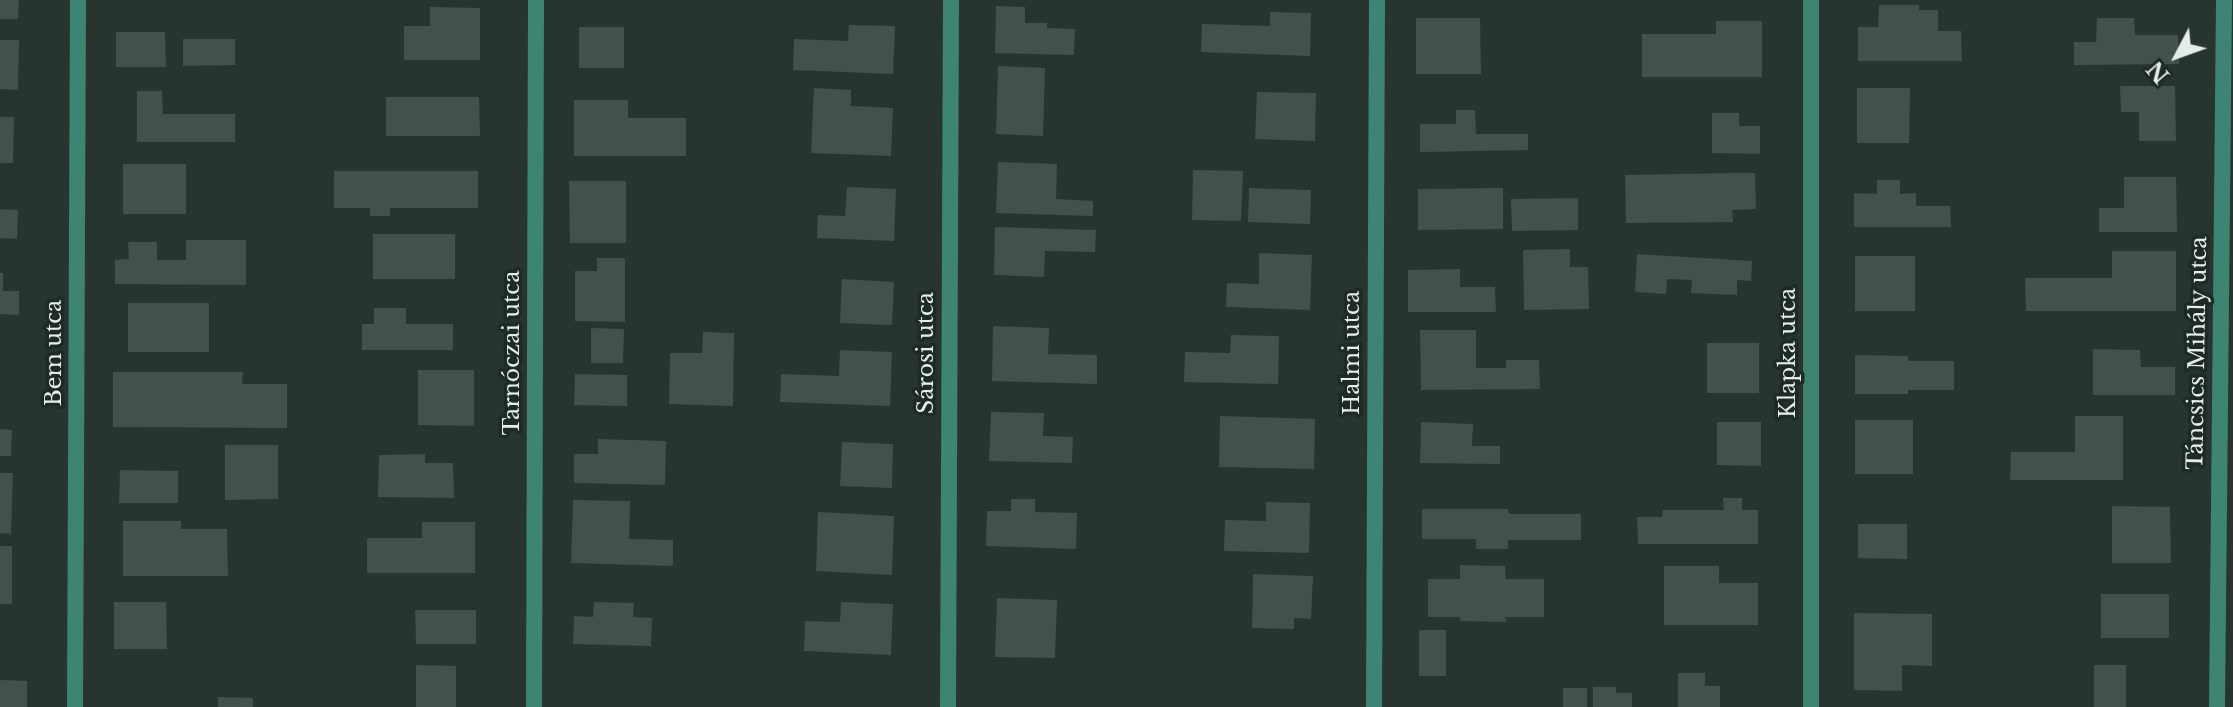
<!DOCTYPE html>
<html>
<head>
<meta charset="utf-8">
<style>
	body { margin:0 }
	#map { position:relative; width:2233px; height:707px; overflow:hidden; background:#283430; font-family:"Libre Baskerville",serif }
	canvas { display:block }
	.north { position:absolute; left:2137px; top:16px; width:80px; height:80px; -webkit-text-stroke:6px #1e2a26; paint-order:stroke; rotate:229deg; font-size:22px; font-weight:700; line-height:32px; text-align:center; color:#e5edea }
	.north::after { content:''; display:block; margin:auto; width:28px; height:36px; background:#e5edea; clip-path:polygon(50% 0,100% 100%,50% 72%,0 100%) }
</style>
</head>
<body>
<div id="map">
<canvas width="2233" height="707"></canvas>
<div class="north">N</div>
</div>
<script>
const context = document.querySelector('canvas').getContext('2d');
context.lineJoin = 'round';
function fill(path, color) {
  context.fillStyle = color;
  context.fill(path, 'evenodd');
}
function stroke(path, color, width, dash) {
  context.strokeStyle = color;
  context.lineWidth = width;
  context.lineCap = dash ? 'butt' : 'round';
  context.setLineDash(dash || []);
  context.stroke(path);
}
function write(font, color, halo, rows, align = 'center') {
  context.font = font + ' "Libre Baskerville",serif';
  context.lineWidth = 7;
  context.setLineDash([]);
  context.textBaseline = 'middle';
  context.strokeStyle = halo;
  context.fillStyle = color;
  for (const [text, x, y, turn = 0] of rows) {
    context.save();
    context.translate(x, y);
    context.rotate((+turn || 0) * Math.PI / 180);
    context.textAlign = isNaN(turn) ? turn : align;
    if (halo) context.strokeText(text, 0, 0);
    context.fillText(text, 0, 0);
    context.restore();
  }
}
fill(new Path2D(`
	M0,0H19L18,19H0Z
	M1879,5H1919V10H1938V31H1961L1962,61H1858V27H1878Z
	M996,6L1025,7V23H1047V28L1075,29L1074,55L995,53Z
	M430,7L480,8V60H404V26H430Z
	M1270,12L1311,13L1310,56L1201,52L1202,24L1270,26Z
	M1416,18H1480L1481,74H1416Z
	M2097,18H2134L2135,35H2178L2179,64L2074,65V42H2096Z
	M1716,21H1762V77H1642V34H1716Z
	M849,25L895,26L893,74L793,70L794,39L848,41Z
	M579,27H624V68H579Z
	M116,32H165L166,67H116Z
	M183,39H235V65L183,66Z
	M0,40H19L18,90L0,89Z
	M998,66L1045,68L1043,136L996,134Z
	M2120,86H2175L2176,141H2139V112H2121Z
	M814,88L851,90V106L893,108L891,156L811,153Z
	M1857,88H1910L1909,143H1857Z
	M137,91H162L163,114H235V142H137Z
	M1257,92L1316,93L1315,141L1255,139Z
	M386,97H479L480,136H386Z
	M574,100H628V118H686V156H574Z
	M1456,110H1475L1476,134H1528V150L1420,152V124H1456Z
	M1712,113H1739V126H1760V154L1712,153Z
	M0,117H14L13,163H0Z
	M998,162L1057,164L1056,199L1093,201V216L996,213Z
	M123,164H186V214H123Z
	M1193,170L1243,171L1241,221L1192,220Z
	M334,171H478V208H390V216H370V208H334Z
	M1732,173H1755L1756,209L1732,210L1733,222L1626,223L1625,175Z
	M2124,177H2176L2177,232H2099V208H2124Z
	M1877,180H1900V194L1916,193V206H1950L1951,227H1854V193L1877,194Z
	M569,181H626V243H570Z
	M847,187L896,189L894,241L817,238L818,215L845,216Z
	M1249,188L1311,190L1310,224L1248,222Z
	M1503,188V229L1418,230V189Z
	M1578,198V230L1512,231L1511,199Z
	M0,209L18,210L17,239L0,238Z
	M995,227L1096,230L1095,252L1045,251L1044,277L994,275Z
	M373,234H455V279H373Z
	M186,240H246V285L115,284V260L129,259L128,242H157V260H186Z
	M1570,249V267H1588L1589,309L1524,310L1523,250Z
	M2112,251H2176V311H2026L2025,278H2112Z
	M1259,253L1312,255L1310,310L1226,307L1227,283L1259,284Z
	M1637,254L1752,261L1751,281L1737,280V295L1691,293L1692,280L1667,279L1666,294L1635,292Z
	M1855,256H1915V311H1855Z
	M597,258H625V322L575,321V271H597Z
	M1460,269V287H1495L1496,312H1408V270Z
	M0,273H3V291H19V315L0,314Z
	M842,279L894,282L892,325L840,323Z
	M128,303H209V352H128Z
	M374,308H406V324H453V350H362V324H374Z
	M993,326L1049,328L1048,354L1097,355V384L992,381Z
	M591,328L624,329L623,363H591Z
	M1420,330H1476V368H1506V360H1539L1540,389L1421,390Z
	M703,332L734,333L733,406L669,404L670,353H702Z
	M1231,335L1279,336L1278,384L1184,382L1185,352L1230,353Z
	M1707,343H1759V393H1707Z
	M2093,349L2140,350L2141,367H2175V395H2093Z
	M840,350L892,352L890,406L780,402L781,374L839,376Z
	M1855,355L1908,356V361H1954V390H1908V394H1855Z
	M418,370H474V426L418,425Z
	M113,372H243L242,384H287V428L113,427Z
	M575,374L627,375V406L574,405Z
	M991,412L1044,413L1043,436L1073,437L1072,463L989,461Z
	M1220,416L1315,419L1314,469L1219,467Z
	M2075,416H2123V480H2010L2011,452H2075Z
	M1855,420H1913V474H1855Z
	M1421,422L1473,424L1472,446H1500V464L1420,463Z
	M1717,422H1761V466L1717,465Z
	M0,429L12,430L11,456H0Z
	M598,439L666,441L665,485L574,483V454H598Z
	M842,442L893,444L892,488L840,486Z
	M225,445H278V499L225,500Z
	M425,454V463H453L454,498L378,497L379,455Z
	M120,470L178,471V503H119Z
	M0,473H13L11,534L0,533Z
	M1723,498H1742V510H1758V544H1638L1637,517H1662L1663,510H1724Z
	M1011,499H1035V512L1077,513L1076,549L986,546L987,511H1011Z
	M573,500L630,501L629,539L673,540V566L571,563Z
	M1266,502L1310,503L1309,553L1224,551L1225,520L1266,521Z
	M2112,506L2170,507L2171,563H2112Z
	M1422,509H1508L1509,514H1581V540H1508V549H1476V539H1422Z
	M818,512L894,516L892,575L816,571Z
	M123,521H181V529H227L228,576H123Z
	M422,522H475V573H367V538H422Z
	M1858,524H1907V559L1858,558Z
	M0,546H12V604H0Z
	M1460,565L1505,566L1506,579H1544V617H1505L1506,622L1460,621V617H1428V579H1460Z
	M1664,566H1719V583H1758V625H1664Z
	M1253,574L1313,576L1311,619L1294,618V629L1252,628Z
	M2101,594H2169V638H2101Z
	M997,598L1057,600L1055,658L995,657Z
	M114,602H166L167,649H114Z
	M594,602L634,603L633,617L652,618L651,646L573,644L574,616L593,617Z
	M841,602L893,604L891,655L804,651L805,621L840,622Z
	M415,610H476V644H416Z
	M1854,613L1932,614V666L1902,665V691L1854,690Z
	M1419,630H1446V676H1419Z
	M416,665L456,666V707H416Z
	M2094,665H2126V707H2094Z
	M1678,673H1705V686H1720V707H1678Z
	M0,680L27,681V707H0Z
	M1593,687H1616V693H1632V707H1593Z
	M1563,688H1587V707H1563Z
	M218,697L253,698V707H218Z`), '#43504c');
stroke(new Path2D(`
	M75,707L78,0
	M534,707L536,0
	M948,707L951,0
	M1374,707L1377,0
	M1811,707V0
	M2217,707L2224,0`), '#3d8572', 16);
write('22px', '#e5edea', '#1e2a26', [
	["Bem utca",55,353,-90],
	["Tarnóczai utca",513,353,-90],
	["Sárosi utca",927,353,-90],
	["Halmi utca",1353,353,-90],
	["Klapka utca",1789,353,-90],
	["Táncsics Mihály utca",2198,353,-89]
]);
</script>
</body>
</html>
